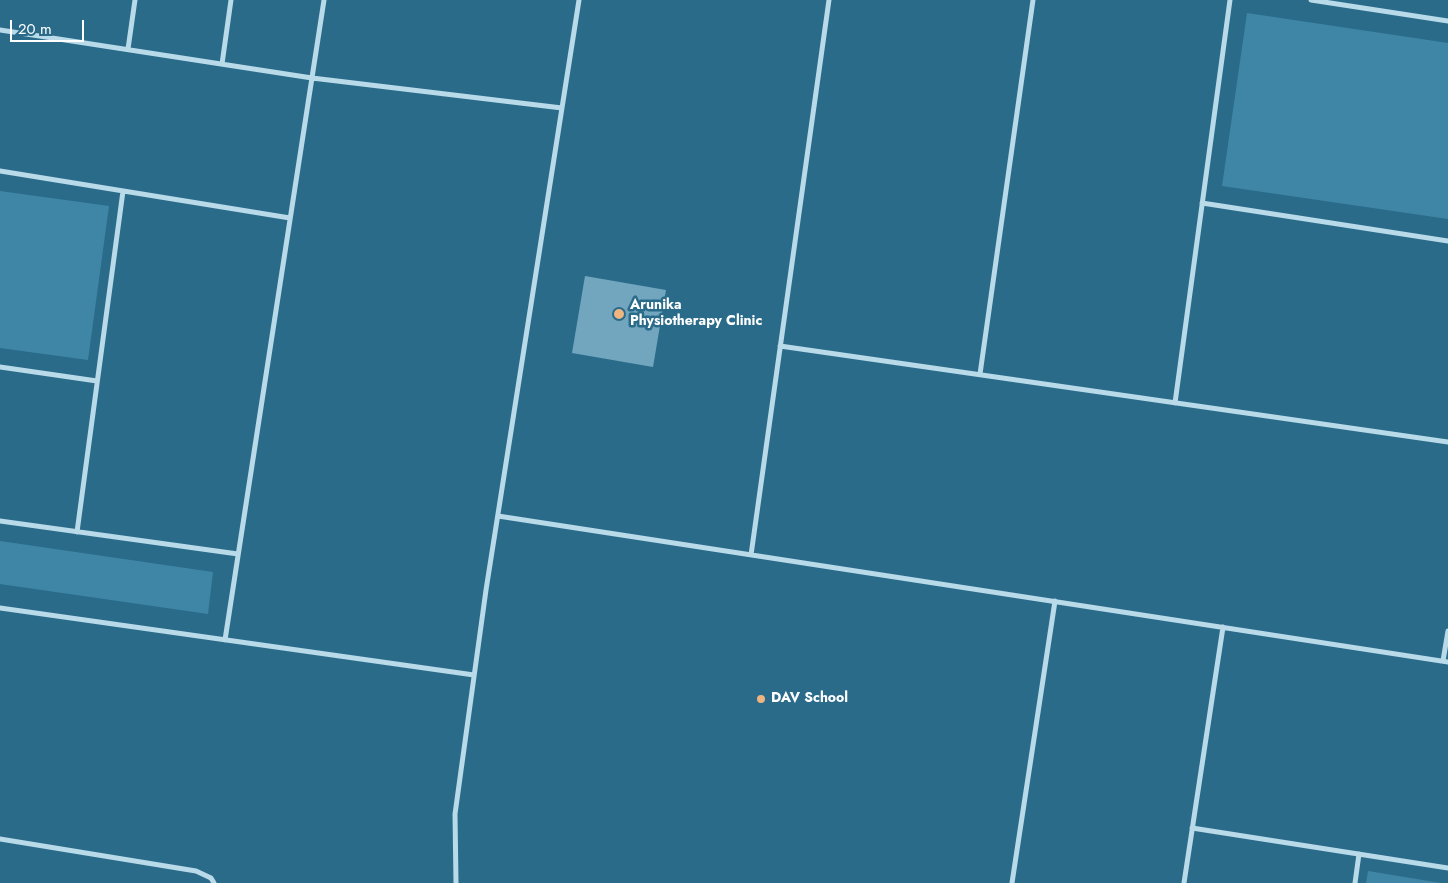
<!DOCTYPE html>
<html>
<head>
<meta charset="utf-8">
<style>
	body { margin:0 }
	#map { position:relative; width:1448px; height:883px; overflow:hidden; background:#2a6b8a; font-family:Jost,sans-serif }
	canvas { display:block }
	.scale { position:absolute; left:10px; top:20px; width:74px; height:22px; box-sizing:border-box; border:2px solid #fff; border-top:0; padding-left:6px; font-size:15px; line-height:18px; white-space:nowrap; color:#fff; -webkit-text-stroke:4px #2a6b8a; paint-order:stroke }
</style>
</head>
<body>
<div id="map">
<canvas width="1448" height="883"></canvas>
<div class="scale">20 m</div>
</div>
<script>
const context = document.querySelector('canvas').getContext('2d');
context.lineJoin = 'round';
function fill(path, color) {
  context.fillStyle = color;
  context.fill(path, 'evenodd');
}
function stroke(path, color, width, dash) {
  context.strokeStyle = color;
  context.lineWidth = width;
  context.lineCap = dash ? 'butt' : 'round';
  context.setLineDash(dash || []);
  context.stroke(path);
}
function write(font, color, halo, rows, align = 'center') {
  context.font = font + ' Jost,sans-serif';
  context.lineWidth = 5;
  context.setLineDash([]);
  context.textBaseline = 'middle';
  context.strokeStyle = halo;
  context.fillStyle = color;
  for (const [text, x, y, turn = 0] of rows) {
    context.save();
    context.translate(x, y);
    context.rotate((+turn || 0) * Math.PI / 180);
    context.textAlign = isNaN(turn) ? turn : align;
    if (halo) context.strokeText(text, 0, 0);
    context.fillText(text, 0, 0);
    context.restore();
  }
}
fill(new Path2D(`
	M1247,13L1448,43V219L1222,186Z
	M0,191L109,206L88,360L0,348Z
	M0,541L213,572L208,614L0,584Z
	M1368,871L1441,883H1366Z`), '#3f86a6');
fill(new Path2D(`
	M585,276L666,290L653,367L572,353Z`), '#72a6bf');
stroke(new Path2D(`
	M1311,0L1448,21
	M0,30L312,78L562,108
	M128,49L135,0
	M222,64L231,0
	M0,171L290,218
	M1202,203L1448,241
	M780,346L1448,442
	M0,367L97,381
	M980,374L1033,0
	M1175,403L1230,0
	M498,516L1448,662
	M0,521L238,554
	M77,532L123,191
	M751,555L829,0
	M0,608L474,675
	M225,640L324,0
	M1443,661L1448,631
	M1192,828L1448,868
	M0,839L196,871L211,878L214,883
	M456,883L455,814L486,590L579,0
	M1012,883L1055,601
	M1184,883L1223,627
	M1355,883L1359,854`), '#b8dae9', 5);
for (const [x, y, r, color] of [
	[619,314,6,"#efb580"],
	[761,699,5,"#efb580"]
]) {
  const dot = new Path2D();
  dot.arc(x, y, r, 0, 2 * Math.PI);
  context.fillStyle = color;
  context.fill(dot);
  stroke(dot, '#2a6b8a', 2);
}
write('bold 14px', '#fff', '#2a6b8a', [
	["Arunika",630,306],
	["Physiotherapy Clinic",630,322],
	["DAV School",771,699]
], 'left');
</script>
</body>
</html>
